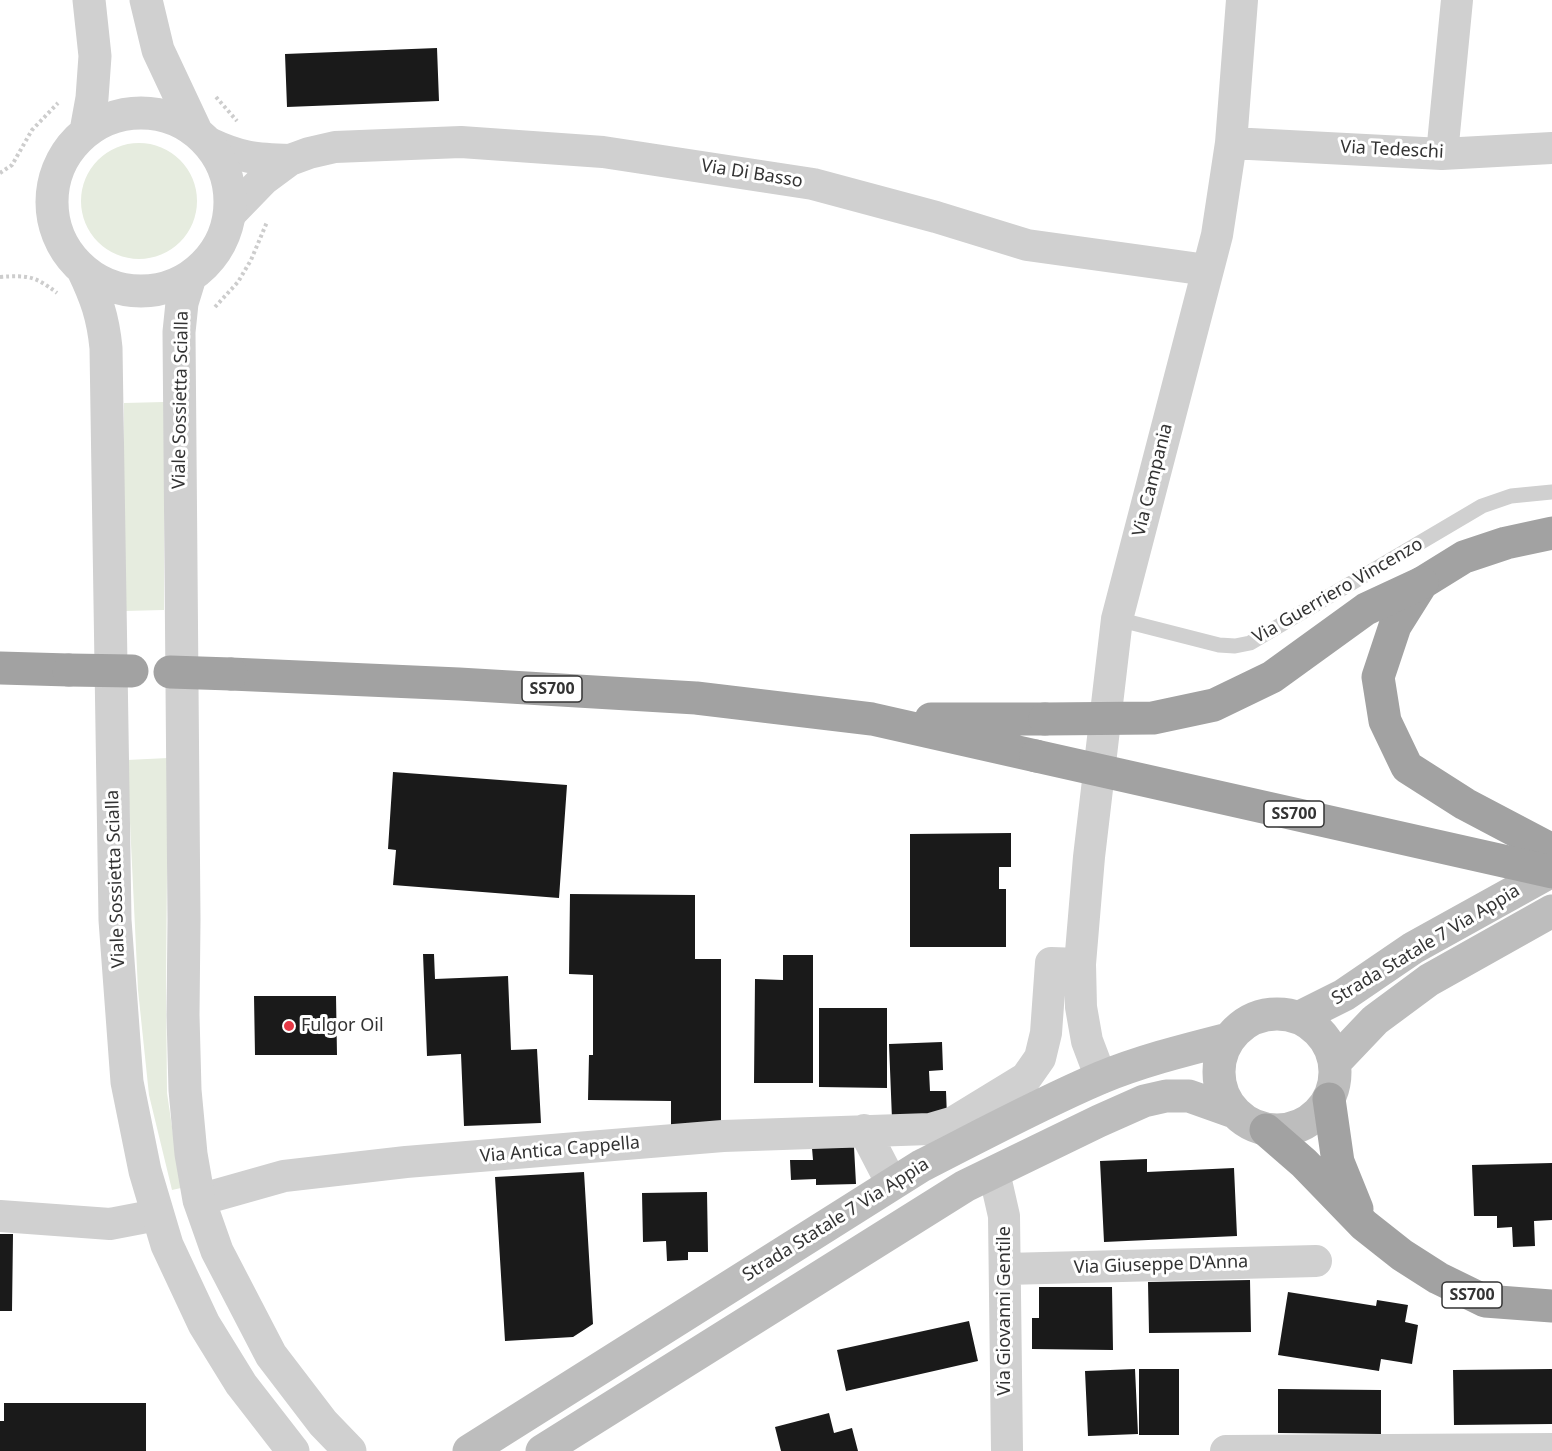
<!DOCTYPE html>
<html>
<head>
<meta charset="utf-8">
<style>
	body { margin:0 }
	canvas { display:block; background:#fff }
</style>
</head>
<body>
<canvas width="1552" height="1451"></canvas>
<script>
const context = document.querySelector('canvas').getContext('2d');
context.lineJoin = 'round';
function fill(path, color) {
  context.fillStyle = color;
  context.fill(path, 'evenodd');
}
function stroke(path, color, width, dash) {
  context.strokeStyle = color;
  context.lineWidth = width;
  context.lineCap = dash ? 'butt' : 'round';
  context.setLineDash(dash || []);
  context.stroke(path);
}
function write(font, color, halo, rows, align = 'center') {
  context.font = font + ' "Noto Sans",sans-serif';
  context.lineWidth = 6;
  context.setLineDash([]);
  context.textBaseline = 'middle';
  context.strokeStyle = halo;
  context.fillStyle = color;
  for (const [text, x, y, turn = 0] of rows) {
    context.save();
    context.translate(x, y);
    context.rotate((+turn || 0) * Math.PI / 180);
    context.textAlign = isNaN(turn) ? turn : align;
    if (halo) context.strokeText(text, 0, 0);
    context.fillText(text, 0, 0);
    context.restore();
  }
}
fill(new Path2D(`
	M81 201a58 58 0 1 1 116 0a58 58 0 1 1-116 0Z
	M164,402V610L124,611V403Z
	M168,758L166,984L167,1093L181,1188L172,1190L149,1095L138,990L127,760Z`), '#e6ecdf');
fill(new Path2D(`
	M437,48L439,101L287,107L285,54Z
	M393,772L567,785L559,898L393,885L396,850L388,849Z
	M1011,833V867H999V889H1006V947H910V834Z
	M570,894L695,895V959H721V1125H671V1101L588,1100L589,1055H593V975L569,974Z
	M423,954H434L435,979L508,976L511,1050L537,1049L541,1123L464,1126L461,1054L427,1056Z
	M783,955H813V1083H754L755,979L783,980Z
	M254,996H336L337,1055H255Z
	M819,1008H887V1088L819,1087Z
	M942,1042L943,1070L929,1071L930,1091H946L947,1117L892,1119L889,1044Z
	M854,1147L856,1184L816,1185V1179L791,1180L790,1160H813L812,1148Z
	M1147,1159V1172L1234,1168L1237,1236L1104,1242L1100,1161Z
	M1552,1163V1220L1534,1221L1535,1246L1513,1247L1512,1227L1497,1228V1216H1474L1472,1165Z
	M584,1172L593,1324L573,1337L505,1341L495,1177Z
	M707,1192L708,1252H688V1260L667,1261L666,1241L643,1242L642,1193Z
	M0,1234H13L12,1311H0Z
	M1250,1280L1251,1332L1149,1333L1148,1282Z
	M1039,1287H1112L1113,1350L1032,1349V1318H1039Z
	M1288,1292L1376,1306L1377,1300L1408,1305L1405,1322L1418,1325L1412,1364L1381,1359L1379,1371L1278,1355Z
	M969,1321L978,1361L846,1391L837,1350Z
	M1135,1369L1138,1434L1088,1436L1085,1371Z
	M1139,1369H1179V1435H1139Z
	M1552,1369V1424L1454,1425L1453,1370Z
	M1278,1389L1381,1390V1434L1278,1433Z
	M4,1403H146V1451H0V1421H4Z
	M829,1413L834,1433L852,1428L858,1451H781L775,1427Z`), '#1a1a1a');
stroke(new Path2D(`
	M216,97L237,121
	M0,173L12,165L32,130L58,103
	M0,277C28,275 35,276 57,293
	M215,307L238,282L251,260L267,222`), '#cdcdcd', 4, [3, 3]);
stroke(new Path2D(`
	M1117,619L1219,645L1235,646L1250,643L1482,506L1511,496L1552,492`), '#d0d0d0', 15);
stroke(new Path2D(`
	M209,143C241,158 255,159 290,160
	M1231,143L1442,154L1552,148
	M1442,154L1457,0
	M230,214L263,180L290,160L309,153L335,147L461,142L603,152L813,184L936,217L1027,245L1207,270
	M1101,1078L1087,1041L1081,1007L1080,964L1089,857L1117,619L1217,235L1231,143L1242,0
	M864,1130L892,1184
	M994,1172L1004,1216L1007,1451
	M199,1200L284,1176L406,1162L723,1136L930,1129L954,1122L1026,1078L1040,1058L1046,1033L1051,963L1080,964
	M0,1216L110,1224L157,1215
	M1006,1269L1316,1261
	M1226,1451L1552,1449`), '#d0d0d0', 32);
stroke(new Path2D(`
	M146,0L158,50L196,131
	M52 202a89 89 0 1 1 178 0a89 89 0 1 1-178 0Z
	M86,131L92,98L95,56L89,0
	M83,270C96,297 103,317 106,348L115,920L127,1082L145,1171L167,1245L204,1324L241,1384L293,1451
	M190,277L182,303L179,332L184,920L183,1015L185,1090L191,1154L199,1200L217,1251L271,1355L323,1423L350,1451`), '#d0d0d0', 33);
stroke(new Path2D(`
	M1219 1072a58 58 0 1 1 116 0a58 58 0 1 1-116 0Z
	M1300,1017L1344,995L1413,948L1552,871
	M1335,1062L1375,1020L1429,980L1552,911
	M469,1451L921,1166C980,1136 1039,1104 1100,1078C1141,1061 1185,1050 1228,1039
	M542,1451L965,1186L1099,1121L1144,1101L1166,1096H1189L1234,1112`), '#bdbdbd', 33);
stroke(new Path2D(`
	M1552,533L1506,543L1464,557L1422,583L1395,626L1378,677L1385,721L1407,767L1465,804L1552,850
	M0,668L69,670
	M231,674L459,684L696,698L872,719L1036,756
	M931,719H1045
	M1329,1099L1338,1162L1357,1209
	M1266,1130L1304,1163L1364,1225L1402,1255L1438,1278L1485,1301L1552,1306`), '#a2a2a2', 33);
stroke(new Path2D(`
	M69,670L132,671
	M170,672L231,674
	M1045,719L1153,718L1214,705L1272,677L1366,609L1422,583
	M1036,756L1552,872`), '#a2a2a2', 33);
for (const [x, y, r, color] of [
	[289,1026,6,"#e63946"]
]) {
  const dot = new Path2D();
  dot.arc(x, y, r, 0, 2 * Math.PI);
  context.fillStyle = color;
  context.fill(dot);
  stroke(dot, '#fff', 2);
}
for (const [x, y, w] of [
	[552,689,60],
	[1294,814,60],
	[1472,1295,60]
]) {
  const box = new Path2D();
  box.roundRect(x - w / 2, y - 13, w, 26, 4.5);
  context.fillStyle = '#fff';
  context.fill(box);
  stroke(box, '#333', 1.5);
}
write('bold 16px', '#333', null, [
	["SS700",552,689],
	["SS700",1294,814],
	["SS700",1472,1295]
]);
write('18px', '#333', '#fff', [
	["Via Tedeschi",1392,150,3],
	["Via Di Basso",752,174,9],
	["Viale Sossietta Scialla",181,400,-89],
	["Via Campania",1153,480,-76],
	["Via Guerriero Vincenzo",1338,591,-30],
	["Viale Sossietta Scialla",116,879,-92],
	["Strada Statale 7 Via Appia",1426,945,-31],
	["Via Antica Cappella",560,1150,-5],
	["Strada Statale 7 Via Appia",836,1220,-32],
	["Via Giuseppe D'Anna",1161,1265,-2],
	["Via Giovanni Gentile",1005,1311,-90]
]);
write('18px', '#333', '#fff', [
	["Fulgor Oil",301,1026]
], 'left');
</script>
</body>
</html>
